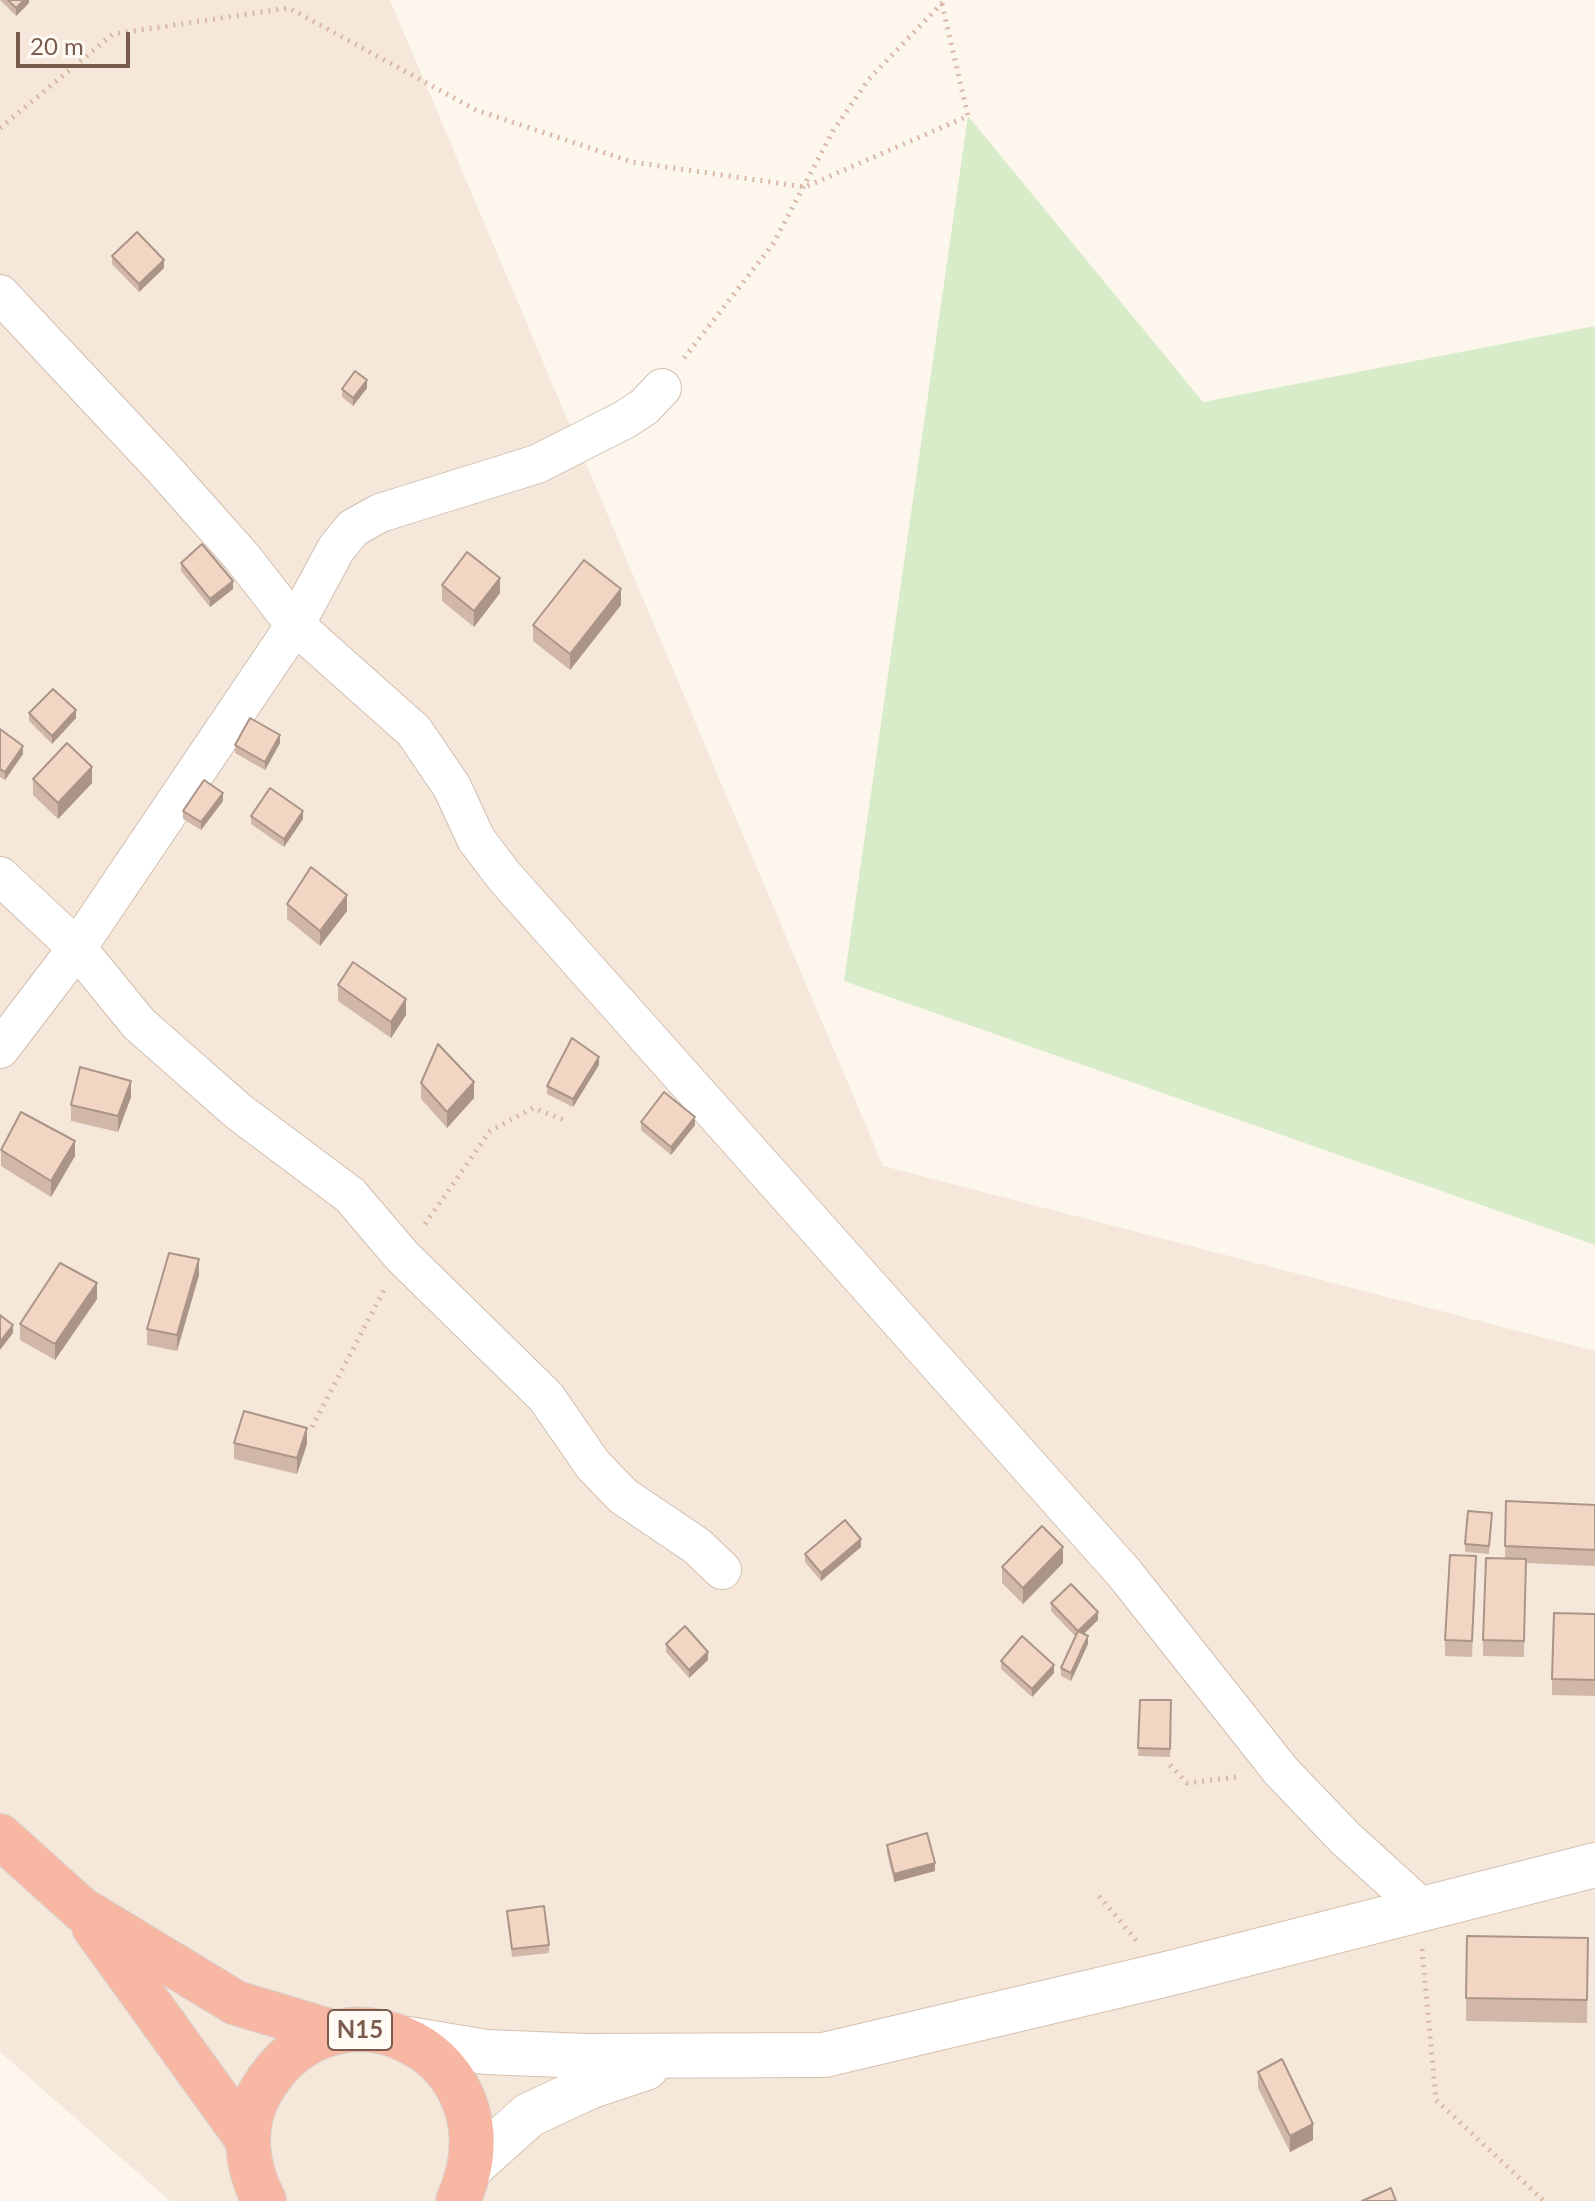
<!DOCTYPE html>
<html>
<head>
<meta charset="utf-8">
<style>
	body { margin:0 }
	#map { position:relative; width:1595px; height:2201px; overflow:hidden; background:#fdf6ec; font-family:Lato,sans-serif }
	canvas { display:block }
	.scale { position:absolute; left:16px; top:32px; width:114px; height:36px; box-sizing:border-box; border:4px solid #7a5c4d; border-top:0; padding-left:10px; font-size:24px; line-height:28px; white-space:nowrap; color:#7a5c4d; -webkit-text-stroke:6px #fffaf3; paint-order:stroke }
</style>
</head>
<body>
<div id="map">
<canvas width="1595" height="2201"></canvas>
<div class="scale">20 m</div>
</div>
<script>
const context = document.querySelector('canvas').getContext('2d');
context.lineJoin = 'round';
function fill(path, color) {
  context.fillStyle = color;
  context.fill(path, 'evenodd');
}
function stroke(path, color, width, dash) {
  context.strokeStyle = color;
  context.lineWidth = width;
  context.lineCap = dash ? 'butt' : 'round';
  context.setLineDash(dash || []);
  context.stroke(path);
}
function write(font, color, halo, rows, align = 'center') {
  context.font = font + ' Lato,sans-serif';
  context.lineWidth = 7;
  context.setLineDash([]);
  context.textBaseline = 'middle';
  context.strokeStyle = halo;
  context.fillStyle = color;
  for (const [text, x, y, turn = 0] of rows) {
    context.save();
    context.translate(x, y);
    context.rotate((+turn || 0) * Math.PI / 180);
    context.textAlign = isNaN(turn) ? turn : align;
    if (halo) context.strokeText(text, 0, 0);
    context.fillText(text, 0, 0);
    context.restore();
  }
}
fill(new Path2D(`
	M0,0H390L883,1166L1595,1351V2201H170L0,2052Z`), '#f5e8da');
fill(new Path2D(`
	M968,116L1203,402L1595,326V1245L844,981Z`), '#d8ecc9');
const street = new Path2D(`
	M0,294L162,467L242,557L295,625L414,731L452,787L476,839L504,876L1125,1574L1281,1771L1345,1838L1422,1908
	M0,876L77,948L139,1024L239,1112L350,1195L402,1256L546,1397L593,1465L623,1496L697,1546L722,1570
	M0,1049L77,948L295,625L336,549L353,528L380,513L537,464L624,420L644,407L662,388`);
const secondary = new Path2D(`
	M408,2039L486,2052L586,2056L824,2055L1167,1974L1595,1865
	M471,2167L529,2115L589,2087L646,2068`);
const highway = new Path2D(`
	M0,1836L81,1909L236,2003L333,2032
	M94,1927L247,2139
	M264,2201C246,2166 241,2126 261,2091C336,1961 523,2056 458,2201`);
stroke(street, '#d1beb0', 40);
stroke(secondary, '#d6c0b0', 46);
stroke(highway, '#dad1cd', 46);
stroke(new Path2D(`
	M0,128L113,34L289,8L476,110L632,162L805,187L968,116L941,0
	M684,358L773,244L833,131L869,79L945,0
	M425,1224L490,1131L533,1108L567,1121
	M312,1427L384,1290
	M1170,1765L1187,1783L1237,1777
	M1099,1896L1137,1941
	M1422,1949L1436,2100L1544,2201`), '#d9b8a5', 5, [2, 6]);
stroke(street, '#fff', 38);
stroke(secondary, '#fff', 44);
stroke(highway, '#f7b7a3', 44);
fill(new Path2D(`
	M0,0H29V3L16,16Z
	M112,256L164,268L139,292L112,264Z
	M367,388L353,406L342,397V389Z
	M181,563L233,589L210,607L181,571Z
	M442,585L500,593L474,627L442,601Z
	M621,605L570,670L533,641V625Z
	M29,713L76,718L52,744L29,721Z
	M0,729L23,754L5,780L0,777Z
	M280,743L265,770L235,753V745Z
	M33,779L92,783L58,819L33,795Z
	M223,801L201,830L183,819V811Z
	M251,816L303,819L284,847L251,824Z
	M287,904L347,911L320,946L287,919Z
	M338,985L406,1015L391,1038L338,1001Z
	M599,1065L573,1107L547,1094V1086Z
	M421,1083L474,1098L447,1128L421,1099Z
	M131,1097L118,1132L71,1121V1105Z
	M641,1122L695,1125L671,1155L641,1130Z
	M1,1150L75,1156L51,1197L1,1166Z
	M199,1275L177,1351L147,1345V1329Z
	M97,1299L55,1360L20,1340V1324Z
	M234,1443L307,1444L297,1474L234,1459Z
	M1506,1501L1595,1505V1566L1526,1563L1524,1657L1483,1656V1640L1505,1559Z
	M1492,1521L1489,1554L1465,1552V1544Z
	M861,1547L821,1581L805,1562V1554Z
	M1063,1563L1023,1604L1002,1583V1567Z
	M1476,1572L1472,1657L1445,1656V1640Z
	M1051,1603L1098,1620L1084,1634L1088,1644L1071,1681L1061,1676V1668L1076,1637L1051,1611Z
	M1595,1614V1696L1552,1695V1679Z
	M666,1644L708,1660L689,1678L666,1652Z
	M1001,1661L1054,1673L1032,1697L1001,1669Z
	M1140,1700H1171L1170,1757L1138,1756Z
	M887,1845L935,1871L894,1882L887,1853Z
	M507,1911L549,1945V1953L512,1957Z
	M1467,1936L1588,1938L1587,2023L1466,2021Z
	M1258,2072L1313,2140L1290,2152L1258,2088Z`), '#d1b7a8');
fill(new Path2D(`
	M24,0H29V3L16,16V8Z
	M164,260V268L139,292V284Z
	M367,380V388L353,406V398Z
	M500,578V593L474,627V611Z
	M233,581V589L210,607V599Z
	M621,589V605L570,670V654Z
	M76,710V718L52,744V736Z
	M280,735V743L265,770V762Z
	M23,746V754L5,780V772Z
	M92,767V783L58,819V803Z
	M223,793V801L201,830V822Z
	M303,811V819L284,847V839Z
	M347,895V911L320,946V931Z
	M406,999V1015L391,1038V1022Z
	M599,1057V1065L573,1107V1099Z
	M131,1081V1097L118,1132V1116Z
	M474,1082V1098L447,1128V1112Z
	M695,1117V1125L671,1155V1147Z
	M75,1141V1156L51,1197V1181Z
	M199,1259V1275L177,1351V1335Z
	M97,1283V1299L55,1360V1344Z
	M13,1325V1333L0,1350V1342Z
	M307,1428V1444L297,1474V1458Z
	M861,1539V1547L821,1581V1573Z
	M1063,1547V1563L1023,1604V1588Z
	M1098,1612V1620L1078,1639V1631Z
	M1088,1636V1644L1071,1681V1673Z
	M708,1652V1660L689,1678V1670Z
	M1054,1665V1673L1032,1697V1689Z
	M935,1863V1871L894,1882V1874Z
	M1313,2124V2140L1290,2152V2136Z`), '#aa9588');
const building = new Path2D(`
	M8,0H24L16,8Z
	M137,232L164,260L139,284L112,256Z
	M355,371L367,380L353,398L342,389Z
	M202,544L233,581L210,599L181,563Z
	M467,552L500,578L474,611L442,585Z
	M584,560L621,589L570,654L533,625Z
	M53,689L76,710L52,736L29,713Z
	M250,718L280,735L265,762L235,745Z
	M0,729L23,746L5,772L0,769Z
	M67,743L92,767L58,803L33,779Z
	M204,780L223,793L201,822L183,811Z
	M270,788L303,811L284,839L251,816Z
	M311,867L347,895L320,931L287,904Z
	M353,962L406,999L391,1022L338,985Z
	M572,1038L599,1057L573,1099L547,1086Z
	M438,1044L474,1082L447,1112L421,1083Z
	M80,1067L131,1081L118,1116L71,1105Z
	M664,1092L695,1117L671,1147L641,1122Z
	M21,1112L75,1141L51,1181L1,1150Z
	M169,1253L199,1259L177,1335L147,1329Z
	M60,1263L97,1283L55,1344L20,1324Z
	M0,1315L13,1325L0,1342Z
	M244,1411L307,1428L297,1458L234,1443Z
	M1506,1501L1595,1505V1550L1505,1546Z
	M1468,1511L1492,1513L1489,1546L1465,1544Z
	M845,1520L861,1539L821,1573L805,1554Z
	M1042,1526L1063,1547L1023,1588L1002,1567Z
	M1450,1555L1476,1556L1472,1641L1445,1640Z
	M1486,1558L1526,1559L1524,1641L1483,1640Z
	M1071,1584L1098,1612L1078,1631L1051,1603Z
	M1554,1613L1595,1614V1680L1552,1679Z
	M685,1626L708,1652L689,1670L666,1644Z
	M1078,1631L1088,1636L1071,1673L1061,1668Z
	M1022,1636L1054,1665L1032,1689L1001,1661Z
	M1140,1700H1171L1170,1749L1138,1748Z
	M927,1833L935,1863L894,1874L887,1845Z
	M544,1906L549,1945L512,1949L507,1911Z
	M1467,1936L1588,1938L1587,2000L1466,1998Z
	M1282,2059L1313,2124L1290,2136L1258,2072Z
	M1391,2188L1396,2201H1362Z`);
fill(building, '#f3d5c3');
stroke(building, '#aa9588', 2);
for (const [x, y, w] of [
	[360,2030,64]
]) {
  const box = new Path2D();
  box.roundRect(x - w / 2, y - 20, w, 40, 6);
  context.fillStyle = '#fffaf3';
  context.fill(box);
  stroke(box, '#7a5c4d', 2);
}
write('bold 24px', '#7a5c4d', null, [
	["N15",360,2030]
]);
</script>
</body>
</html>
